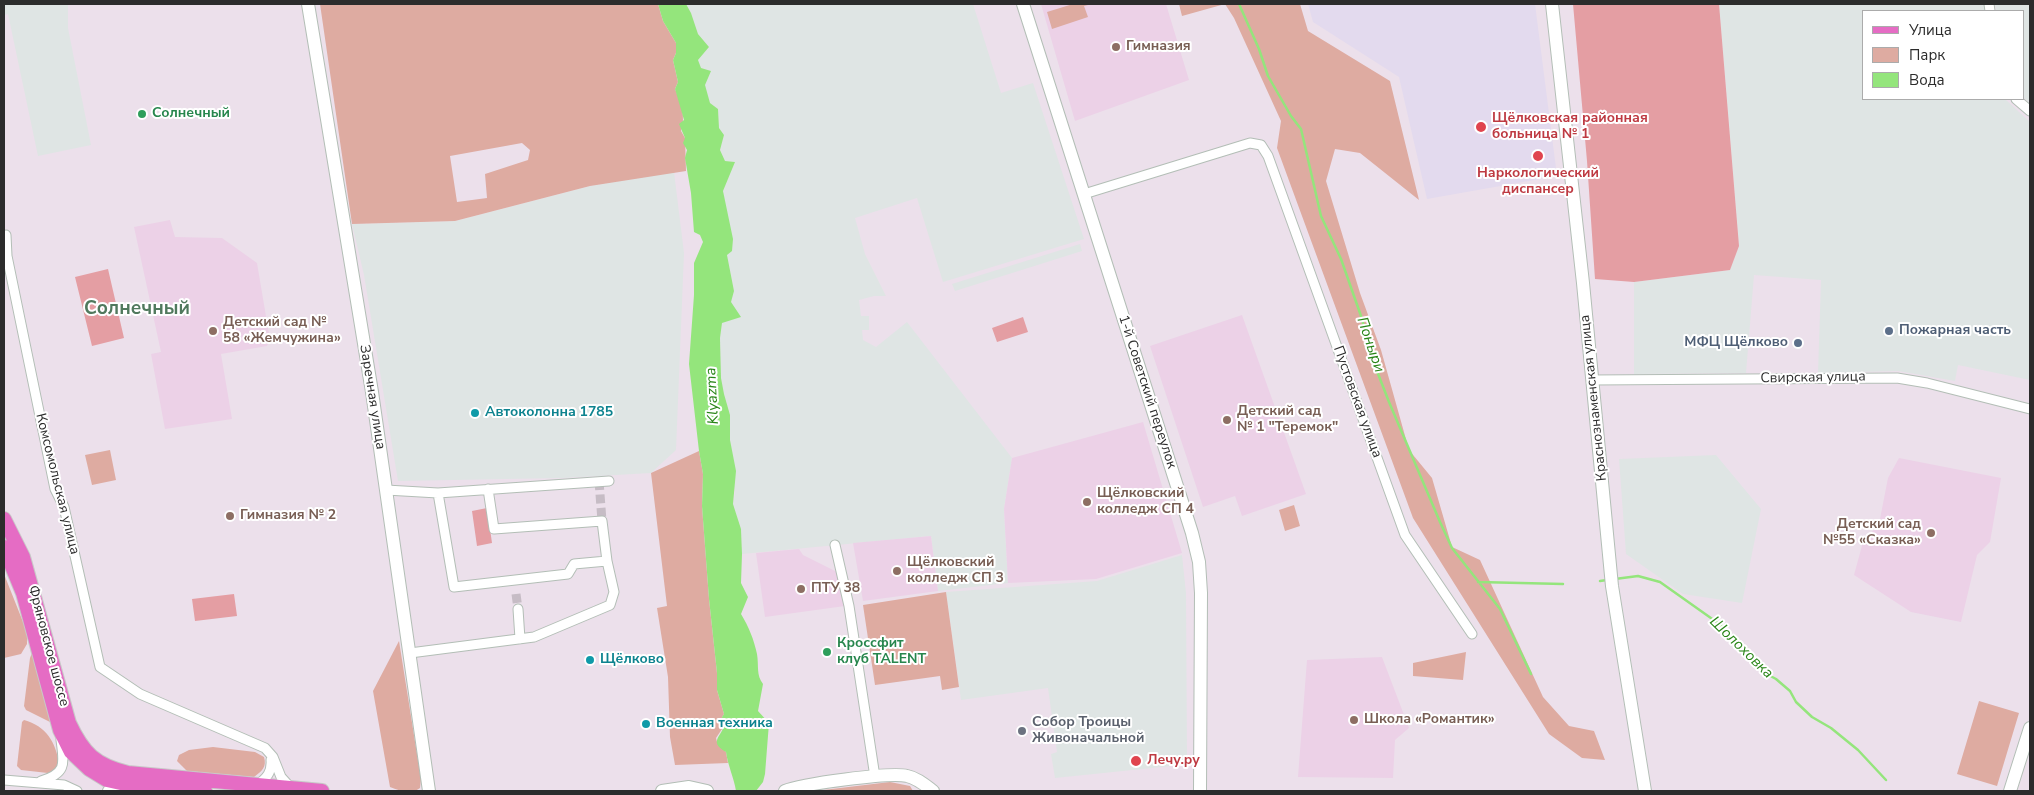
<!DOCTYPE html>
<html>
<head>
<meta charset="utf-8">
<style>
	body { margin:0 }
	#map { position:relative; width:2034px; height:795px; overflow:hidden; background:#ece0eb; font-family:"Nunito Sans",sans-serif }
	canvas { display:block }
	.frame { position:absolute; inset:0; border:5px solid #2c2c2c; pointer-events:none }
	.legend { position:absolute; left:1862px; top:10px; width:162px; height:90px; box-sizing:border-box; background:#fff; border:1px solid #ababab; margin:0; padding:6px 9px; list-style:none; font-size:15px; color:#2c2c2c }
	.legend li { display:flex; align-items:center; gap:10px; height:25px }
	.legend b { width:25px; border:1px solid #ababab }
</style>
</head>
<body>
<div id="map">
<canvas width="2034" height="795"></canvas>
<div class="frame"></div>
<ul class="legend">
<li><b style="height:6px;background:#e56cc4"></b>Улица</li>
<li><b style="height:14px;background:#deaba1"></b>Парк</li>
<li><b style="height:14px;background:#94e57c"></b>Вода</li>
</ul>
</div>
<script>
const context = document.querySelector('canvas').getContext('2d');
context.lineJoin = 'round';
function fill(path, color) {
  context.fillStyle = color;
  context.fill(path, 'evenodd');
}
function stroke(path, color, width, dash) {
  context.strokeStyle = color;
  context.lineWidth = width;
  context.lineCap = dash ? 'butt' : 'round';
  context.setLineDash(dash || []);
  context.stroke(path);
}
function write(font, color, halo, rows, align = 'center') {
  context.font = font + ' "Nunito Sans",sans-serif';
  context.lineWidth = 4;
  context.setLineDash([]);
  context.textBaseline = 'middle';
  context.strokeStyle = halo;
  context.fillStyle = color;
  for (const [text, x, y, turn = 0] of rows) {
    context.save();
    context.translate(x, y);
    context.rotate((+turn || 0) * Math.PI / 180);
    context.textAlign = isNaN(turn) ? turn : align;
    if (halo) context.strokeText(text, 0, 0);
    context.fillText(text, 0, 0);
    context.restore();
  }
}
fill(new Path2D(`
	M4,4H68V28L91,145L38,156L8,14L4,15Z
	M686,4H973L1001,93L1033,83L1084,239L943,282L917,198L855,218L865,254L886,296H874L859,300L861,316H869V330H862L863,340L876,347L907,322L1012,458L1004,509L1008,583L938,591L931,536L742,554L741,529L733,504L735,493L730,440V415L724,394L721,378L720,338L722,323L734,291L727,255L726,214L723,191L735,162L725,161L720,150L724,135L719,128L718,109L710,103L708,98L698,60L709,47L698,34L691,13Z
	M1719,4H1984L1985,11H1863V99H2005L2030,122V380L1958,365L1955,381L1898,371L1818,373L1821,280L1754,275L1746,373L1634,374V282L1730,270L1739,246Z
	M1995,4H2030V103L2023,97V11H1996Z
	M674,172L684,253L676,450L651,473L562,478L398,481L364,275L352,224L455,221L590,186Z
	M1080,244L1082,251L955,291L952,284Z
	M1716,455L1761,509L1742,603L1683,594L1626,554L1619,459Z
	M1182,555L1186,593L1187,757L1181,765L1055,778L1051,754L1057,752L1048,688L961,700L946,592L1097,581Z`), '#dfe5e4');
fill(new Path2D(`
	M1041,4H1166L1189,80L1075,121Z
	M170,220L175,237L222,238L257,263L270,340L267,346L221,354L232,419L165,429L151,354L161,352L134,227Z
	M1242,315L1306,494L1242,516L1235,496L1203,507L1150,346Z
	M1143,422L1182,553L1096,579L1008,583L1004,509L1012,458Z
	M1899,458L2001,478L1990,542L1977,555L1961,622L1911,612L1854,575L1863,542L1879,524L1888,478Z
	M931,536L938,591L863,601L853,543Z
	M799,549L803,555L839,573L845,606L765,617L756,553Z
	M1382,657L1409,728L1395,740L1393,778L1298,777L1307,660Z`), '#ecd1e7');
fill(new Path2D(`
	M1308,4H1535L1557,176L1427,199L1399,77L1313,22Z`), '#e3daee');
fill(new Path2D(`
	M320,4H658L663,21L676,43V53L673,60L678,82L675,89C681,104 686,116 681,131L685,138L686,171L590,186L455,221L352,224ZM522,143L530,150L528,160L485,174L487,198L457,202L450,156Z
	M1073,4H1092L1084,6L1088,17L1052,29L1047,12Z
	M1179,4H1225L1182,16Z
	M1225,4H1300L1308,31L1390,81L1419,200L1360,153L1335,149L1326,181L1360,293L1381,350L1409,450L1432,478L1452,547L1480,560L1543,697L1569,726L1594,731L1605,760L1582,758L1549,734L1413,518L1277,148L1281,121L1234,18Z
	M110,450L116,480L92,485L85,455Z
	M699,451L703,474L702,506L709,599L717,673V690L724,714L722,717L724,726L716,738L717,742L726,752L728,763L675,765L670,737L668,677L657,608L667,606L651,473Z
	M1294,505L1300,526L1285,531L1279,510Z
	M4,574L27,632V644L21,654L4,658Z
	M946,592L959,687L942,690L940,676L875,685L863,605Z
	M399,641L421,779L420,788C411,795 400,791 390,787L373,691Z
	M35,652L50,722L26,710L24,706L30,658L32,653Z
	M1466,652L1463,680L1413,676V663Z
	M1979,701L2019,713L1997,786L1957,774Z
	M24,720C46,726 56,742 59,764L55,771L48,773L21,770L17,766L22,722Z
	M213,747L255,752L264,757C267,767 262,771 254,777L187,771L177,761L179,755L189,750Z
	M890,782L910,786L913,791H815Z`), '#deaba1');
fill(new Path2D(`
	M1573,4H1719L1739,246L1730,270L1634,282L1595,279L1587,161Z
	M108,269L124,338L92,346L75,277Z
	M1023,317L1028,332L997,342L992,328Z
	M487,508L492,543L477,546L472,511Z
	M234,594L237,616L195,621L192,599Z`), '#e49ea3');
fill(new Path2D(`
	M658,4H686L691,13L698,34L709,47L698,60L701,68L711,71L705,85L710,103L718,109L719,128L724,135L720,150L725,161L735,162L723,191L733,239L732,251L727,255L734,291L731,302L741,317L722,323L720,338L721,378L724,394L730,415V440L736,471L733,504L741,529L742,554L741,583L748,597L741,614C749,627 754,640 757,654C759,666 756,675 763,684L758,711L769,723L765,774L763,782L756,791H736C734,778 728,766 726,752C709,742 720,738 724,726L722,717L724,714L717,690V673L709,599L702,506L703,474L699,451L689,364L694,295V263L703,242L700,235L694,232L691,193L685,158L687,150L683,143L685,138L679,124L684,120L675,89L678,82L673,60L676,53V43L663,21Z`), '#94e57c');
stroke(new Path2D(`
	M1239,4L1259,49L1268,76L1291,116L1301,129L1321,216L1341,259L1361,316L1375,366L1389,402L1440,522L1452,548L1500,609L1531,674
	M1615,579L1638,576L1660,582L1725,628L1763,672L1776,679L1790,691L1796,702L1812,717L1831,728L1858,750L1886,780
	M1600,581L1607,580
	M1478,582L1563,584`), '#94e57c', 2.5);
stroke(new Path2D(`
	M599,481L602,521
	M516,594L518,609`), '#c6bcc5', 9, [9, 4.5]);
const street = new Path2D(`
	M1989,4L1990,11
	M2016,99L2030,111
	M1084,194L1250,143L1261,145L1268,156L1405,535L1472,634
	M6,235L7,256L55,489L64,507L100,667L140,694L265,748L273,757L281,777L291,788
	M1592,380L1897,378L1927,383L2030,409
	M488,489L494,529L602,521L607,561
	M386,490L438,493L454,587L568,574L574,564L607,561L614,592L610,605L534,637L410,653
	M438,493L609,481
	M835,545L849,606L875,777
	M518,609L520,639
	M4,780L64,785L77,791
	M41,781C67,773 64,764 61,740
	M257,785C267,778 272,772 271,760`);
const secondary = new Path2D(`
	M308,4L372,392L429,791
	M1023,4L1192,533L1199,562L1201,593L1200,791
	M1552,4L1583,283L1612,586L1645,791
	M109,791L117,788L131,786
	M662,791L689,787L707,791
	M785,791C801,784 890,772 907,776C917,778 925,785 933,791
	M2010,791L2030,728`);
const primary = new Path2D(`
	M4,519L23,557L69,723C83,753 95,765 128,773L322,791
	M4,547L23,593L60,730L71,752L89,769L107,780L134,786L205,791`);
stroke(street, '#b3beb6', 11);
stroke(secondary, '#b3beb6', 14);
stroke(primary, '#c8c8c8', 16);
stroke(street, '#fff', 9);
stroke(secondary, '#fff', 12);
stroke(primary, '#e56cc4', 14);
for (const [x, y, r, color] of [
	[1116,47,5,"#8d6e63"],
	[142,114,5,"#2e9e5b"],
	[1481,127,6,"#e0444e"],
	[1538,156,6,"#e0444e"],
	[213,331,5,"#8d6e63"],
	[1889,331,5,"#5c6f8a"],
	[1798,343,5,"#5c6f8a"],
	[475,413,5,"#0f9aa8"],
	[1227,420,5,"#8d6e63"],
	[1087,502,5,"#8d6e63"],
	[230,516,5,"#8d6e63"],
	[1931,533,5,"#8d6e63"],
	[897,571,5,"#8d6e63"],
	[801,589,5,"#8d6e63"],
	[827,652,5,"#2e9e5b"],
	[590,660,5,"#0f9aa8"],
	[1354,720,5,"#8d6e63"],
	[646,724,5,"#0f9aa8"],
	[1022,731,5,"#6b7280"],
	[1136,761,6,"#e0444e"]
]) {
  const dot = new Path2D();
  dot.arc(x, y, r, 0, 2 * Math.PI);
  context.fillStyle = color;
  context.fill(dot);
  stroke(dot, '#fff', 2);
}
write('bold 14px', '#785e54', '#fff', [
	["Гимназия",1126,47],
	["Детский сад №",223,323],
	["58 «Жемчужина»",223,339],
	["Детский сад",1237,412],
	["№ 1 \"Теремок\"",1237,428],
	["Щёлковский",1097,494],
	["колледж СП 4",1097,510],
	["Гимназия № 2",240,516],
	["Детский сад",1921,525,"right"],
	["№55 «Сказка»",1921,541,"right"],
	["Щёлковский",907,563],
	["колледж СП 3",907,579],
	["ПТУ 38",811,589],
	["Школа «Романтик»",1364,720]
], 'left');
write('bold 14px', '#27864d', '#fff', [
	["Солнечный",152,114],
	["Кроссфит",837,644],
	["клуб TALENT",837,660]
], 'left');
write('bold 14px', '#be3a42', '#fff', [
	["Щёлковская районная",1492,119],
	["больница № 1",1492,135],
	["Наркологический",1538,174,"center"],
	["диспансер",1538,190,"center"],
	["Лечу.ру",1147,761]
], 'left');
write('bold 14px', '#4e5e75', '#fff', [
	["Пожарная часть",1899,331],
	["МФЦ Щёлково",1788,343,"right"]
], 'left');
write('14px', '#2c2c2c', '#fff', [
	["Свирская улица",1813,378,-1],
	["1-й Советский переулок",1147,392,72],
	["Заречная улица",372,397,81],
	["Краснознаменская улица",1594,398,-96],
	["Пустовская улица",1357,402,70],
	["Комсомольская улица",57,484,76],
	["Фряновское шоссе",48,646,75]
]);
write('bold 14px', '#0d838f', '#fff', [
	["Автоколонна 1785",485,413],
	["Щёлково",600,660],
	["Военная техника",656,724]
], 'left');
write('bold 14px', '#5b616d', '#fff', [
	["Собор Троицы",1032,723],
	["Живоначальной",1032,739]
], 'left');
write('italic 15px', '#298518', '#fff', [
	["Поныри",1370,345,71],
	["Klyazma",713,396,-93],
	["Шолоховка",1741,648,44]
]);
write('bold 19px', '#50795d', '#fff', [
	["Солнечный",137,309]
]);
</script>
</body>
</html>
